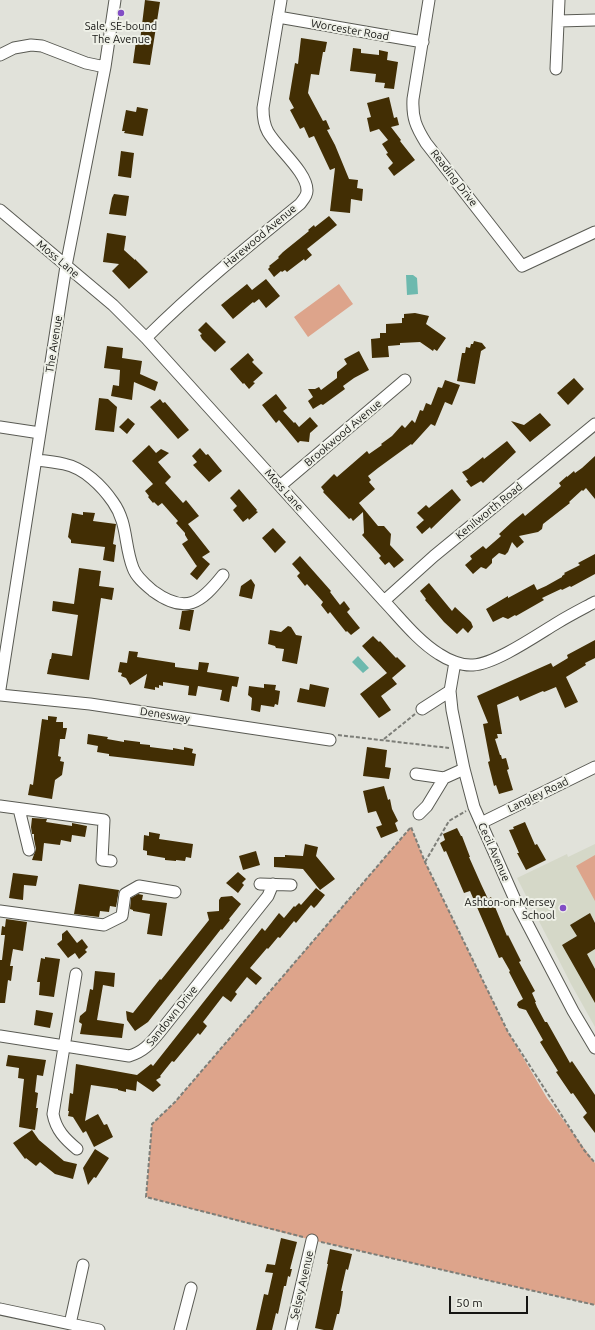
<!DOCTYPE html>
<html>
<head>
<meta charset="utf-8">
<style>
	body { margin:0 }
	#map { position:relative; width:595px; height:1330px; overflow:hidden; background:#e1e2da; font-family:Ubuntu,sans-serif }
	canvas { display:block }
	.scale { position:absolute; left:449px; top:1296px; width:79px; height:18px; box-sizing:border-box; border:2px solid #151512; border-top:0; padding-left:5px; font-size:12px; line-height:14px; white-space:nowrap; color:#151512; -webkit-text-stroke:3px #eef0e7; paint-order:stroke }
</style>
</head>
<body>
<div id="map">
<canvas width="595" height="1330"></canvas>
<div class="scale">50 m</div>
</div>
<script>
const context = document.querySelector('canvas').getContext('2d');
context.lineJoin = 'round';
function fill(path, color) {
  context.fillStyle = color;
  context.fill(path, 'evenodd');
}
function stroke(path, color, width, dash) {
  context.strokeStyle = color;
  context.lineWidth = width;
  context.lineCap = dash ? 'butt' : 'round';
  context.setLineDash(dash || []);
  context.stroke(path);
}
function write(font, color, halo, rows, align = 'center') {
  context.font = font + ' Ubuntu,sans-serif';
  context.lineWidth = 4;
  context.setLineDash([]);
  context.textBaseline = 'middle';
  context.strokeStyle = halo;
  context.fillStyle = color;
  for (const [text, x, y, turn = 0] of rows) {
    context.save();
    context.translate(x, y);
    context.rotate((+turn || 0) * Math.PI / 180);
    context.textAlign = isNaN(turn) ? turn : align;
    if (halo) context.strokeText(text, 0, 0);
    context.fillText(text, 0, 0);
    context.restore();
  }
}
fill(new Path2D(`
	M595,844V1027L571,984L517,878L567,854L568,857Z`), '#d5d8c8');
fill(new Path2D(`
	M339,284L353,304L308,337L294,317Z
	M411,827L425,862L508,1032L547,1098L595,1163V1305L312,1240L146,1197L152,1124L175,1102Z
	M595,855V901L576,866Z`), '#dda48b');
fill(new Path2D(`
	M406,275H413L417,278L418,294L407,295Z
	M358,656L369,668L363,673L352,662Z`), '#6db9ae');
fill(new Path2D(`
	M145,0L160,2L150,65L133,63L136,41H140Z
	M301,38L327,42L325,52H323L319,75L311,74L308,93L323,121L326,120L330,129L327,130L335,145L349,179L358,180L357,188L363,189L362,201L351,199L350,213L330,211L335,168L330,170L314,136L309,138L304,127L300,129L290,110L294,108L289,99L295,63L298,64Z
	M353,48L361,49V53L379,55V50L388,52L387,60L398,62L394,89L384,88L385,83L375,82L376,74L350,71Z
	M389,97L394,118L397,117L399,125L391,127L401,140L400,141L415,160L394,176L388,168L393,163L386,154L388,153L382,144L388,140L379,129L370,132L367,118L371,117L367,103Z
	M137,107L148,109L143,136L124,133L125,131H122L126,110L136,112Z
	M121,151L134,153L131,178L118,176Z
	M114,194L129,196L126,216L109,214L112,198Z
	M329,216L337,225L307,249L312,255L305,261L304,259L287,272L285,270L282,272L281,271L274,277L268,269L270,267L269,266L279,258L278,257L283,252L309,231L308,230L314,225L315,227Z
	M107,233L126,236L124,250L135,260V259L148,272L129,289L112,271L119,264L103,262Z
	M266,279L280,296L266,308L259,299L254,303L253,302L233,319L221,305L247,284L252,290Z
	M415,313L429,316L426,324L446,338L437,351L434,349L433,351L420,342L400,343V345L388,346L389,357L372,358L371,339L380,338V333H386V324L402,323V318H404V314Z
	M206,322L226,342L215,352L202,339L200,335L202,334L198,330Z
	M474,341L482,343L486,348L481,351L475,384L457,381L462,353H465L466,347L470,348L471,344H473Z
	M107,346L123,348L122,358L142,361L140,374L158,382L155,391L134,382L132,400L111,396L113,385L119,386L120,370L104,368Z
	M359,351L369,370L354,378L343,386L345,389L323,405L321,404L313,409L308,401L313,397L308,389H315L319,387L321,390L337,378V372L347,364L344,359Z
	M248,353L254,360L252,362L263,373L253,382L255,383L249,389L244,383L243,384L230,369Z
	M574,378L584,389L568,405L557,393Z
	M445,380L460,385L452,405L445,402L435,426L431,424L412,445L411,444L378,468L368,476L371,480L369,482L375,489L359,503L378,526H384L391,534L390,545L404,560L394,568L389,562L385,565L379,558L381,556L362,535L364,533L363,512L353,521L351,518L349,519L323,492L324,491L321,487L334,474L337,477L367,451L369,454L382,445L381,444L392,436L402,425L405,428L412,420L415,423L420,410L423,411L426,403L431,405L438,387L442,388Z
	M276,394L287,408L283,411L294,423L295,422L299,427L310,417L318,426L310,433L309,442L300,441L298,443L279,420L276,423L262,405Z
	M99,398L108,399L117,407L114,432L95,430Z
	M160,399L163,403L165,402L189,430L178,439L150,407Z
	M540,413L551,425L530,442L511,421L524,425Z
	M128,418L135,424L127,434L119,427Z
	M507,441L516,452L483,483L481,481L471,487L466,481L468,480L462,472L468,469L483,457L484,459Z
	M149,445L156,453L161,449L169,453L158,462L171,477L165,483L183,503L186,500L199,516L188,524L210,552L202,557L210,564L197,580L190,574L197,566L196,565L182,544L188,540L185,535V533L176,523L178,521L162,503L158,506L154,502L153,503L148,497L149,496L145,491L153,484L132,461Z
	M200,448L206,455L208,454L222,471L209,482L193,465L197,462L192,456Z
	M595,456V499L586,488L583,491L582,490L569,502L570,503L543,524L542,529L538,532L519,536L524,542L517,548L512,542L508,552L505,555L499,553L492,559V563L486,569L481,567L473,574L465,565L472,559L470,556L483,546L486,549L501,536L499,534L512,522L523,513L525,516L561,486L559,483L567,476V477L574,471L575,473L582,468Z
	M239,489L257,510L256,511L258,512L249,520L248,518L243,522L233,510L237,506L230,498Z
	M452,489L461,500L431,529L430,527L422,534L416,527L424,520L417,513L426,505L429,508Z
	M83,512L95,513L93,521L116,524L113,544L116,545L114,562L103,560L105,547L71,543V540L68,537L72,513L83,515Z
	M273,528L286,542L275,553L262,538Z
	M595,554V574L571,587L570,586L562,590L561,589L542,598L544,600L516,616L515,615L508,619L503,617L493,622L486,609L508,596V598L534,584L537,590L546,586L562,577V576L565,574L564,573L580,565L578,563Z
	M300,556L331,591L330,592L340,605L344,601L350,609L347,612L360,628L351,635L347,631L346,632L330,612L328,614L321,605L323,602L307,584L305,586L297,576L300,573L292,564Z
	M79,568L101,571L99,586L114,588L112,600L101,598L89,680L47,674L50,659H51L52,653L72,656L78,615L52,611L53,601L74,604Z
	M251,579L255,585L252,599L239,596L241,586Z
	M429,583L452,611L455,607L471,622L473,627L468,633L463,628L457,634L444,622L425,600L426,599L420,591Z
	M190,610H194L190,631L179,629L182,611Z
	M288,626L291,627L296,635L302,636L297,664L282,661L284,649L276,648L275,646L268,644L270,630L281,632Z
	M373,636L379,642L380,641L396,658L397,657L406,666L392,678L397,684L381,696L391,710L379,718L360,694L387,673L362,646Z
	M595,640V658L585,663L586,665L566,677L578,702L565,708L556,687L544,692L543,691L520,701L518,696L497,705L502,734H497L498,738L495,739L500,755H501L502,759L506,758L509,769L507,770L513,790L499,794L496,785L494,786L488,762L490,761L483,724L488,723L477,696L551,663L553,667L568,658L567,655Z
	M129,651L138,652L137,657L175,663V667L198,670L199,662L209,663L207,672L239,677L237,687L232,686L229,702L220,700L222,690L198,686L196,696L188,695L189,686L163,682V686L159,685V688L155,687V690L144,688L147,674L130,685L126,678L121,676L122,673L118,672L120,662L127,663Z
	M264,684L276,685L275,690L280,691L278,705L275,704L274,707L261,705L260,712L251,710L252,698L248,695L249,686L264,688Z
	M310,684L329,688L325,707L297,702L300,688L309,690Z
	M48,716L57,717L56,722H63V728H67L65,739H60L58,756L61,757L60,761L64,762L62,775L55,780L52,799L28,795L30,784L33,785L42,719L48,720Z
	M88,734L108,737L107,739L124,742V740L140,742V744L150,745V747L173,750V748L184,750V747L193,749L192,753L196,754L194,766L109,756V754L97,752L98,746L87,744Z
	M367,747L387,750L385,767L391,768L389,779L363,776Z
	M384,786L388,800L390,799L392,809L398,821L395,823L398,831L381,838L376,827L382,825L376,811L368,813L363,791Z
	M32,818L47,819L46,822L72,826V823L87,826L85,837L72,835L71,842L61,840L60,845L44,843L42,861L32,860L36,849L34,839V834H32L31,827Z
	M525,822L535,845L537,844L546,860L526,870L517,853H519L509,830L514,829L513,827Z
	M457,828L461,836H462L470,857H469L481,884L488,899L491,897L507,936L508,935L521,961L519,962L535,991L532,993L536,1002H535L537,1007L545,1022H547L570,1063L572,1061L595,1095V1133L583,1117L587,1113L573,1093L571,1094L556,1072L558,1071L540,1042L543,1040L526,1010L519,1008L517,1005L518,1002L523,999L509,972L510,971L502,957L499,958L470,891L464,893L446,851L444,852L440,843L445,840L443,834Z
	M149,832L160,834L159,839L193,844L191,858L186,857L185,861L176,860V861L165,860V858L147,855V851L143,850L144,835L149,836Z
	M305,844L318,847L316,856L335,879L320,890L303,869L274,867V857H285V855L303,856Z
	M256,851L260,865L243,870L239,856Z
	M238,872L246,879L242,883L244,885L238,893L226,883Z
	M13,873L38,876L36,886L24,885L23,900L9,898Z
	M79,884L119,890L116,907L110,906L109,912L100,911L99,917L74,914Z
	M316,888L325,895L317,905L314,908L311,905L296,923L294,921L280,938L278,937L268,949L267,948L250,968L262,978L256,985L247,977L235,992L237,994L231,1002L223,996L203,1022L207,1026L200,1035L198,1033L174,1062L172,1061L160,1076L161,1077L156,1080L161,1085L153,1092L137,1081L136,1091L126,1089V1092L118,1090V1089L91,1085L85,1121L98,1114L104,1125L107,1124L113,1137L94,1147L86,1131L83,1133L73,1117L68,1116L69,1111H68L70,1093L73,1094L76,1064L137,1075L151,1064L153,1066L262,928L265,931L279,913L284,918L294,906L295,907L299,903L301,905Z
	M138,894L143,895L142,900L167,903L162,936L147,934L150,914L133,911V910L130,909L131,898Z
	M232,896L241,904L229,919L230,920L222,930L221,929L148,1022L135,1031L127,1020L126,1011L133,1013L160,979L161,980L209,920L207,912L219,911V900L221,897Z
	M590,913L595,923V949L587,954L595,969V1003L562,945L577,936L570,925Z
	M6,919L27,922L23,951L13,949L10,966H13L11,981L8,980L5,1003H0V960H2L5,935H1L2,926L5,927Z
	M67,930L77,943L82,939L88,947L85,950L87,952L79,959L75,953L68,958L57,944L62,940V934Z
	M45,957L60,959L54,997L39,995L40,982H37L41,958L45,959Z
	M95,971L115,973L114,987L103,985L97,1020L124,1024L122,1038L80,1034L82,1024L79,1022L80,1016L86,1011L90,989L93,990Z
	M36,1010L53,1013L50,1028L34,1025Z
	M8,1055L46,1060L43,1076L37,1075L35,1092L38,1093L36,1108H38L35,1130L19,1127L24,1079L18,1078L19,1068L6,1066Z
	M32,1130L39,1140L64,1161L77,1164L73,1179L55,1174L40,1162L36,1166L26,1158L25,1159L13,1143Z
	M95,1149L109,1158L96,1178L94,1177L88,1185L83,1168Z
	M281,1238L297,1242L290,1269H292L290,1277L288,1276L286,1286H284L278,1314L276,1313L272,1330H256L264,1294L268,1295L273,1273L265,1272L267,1264L275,1265Z
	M330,1249L352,1254L348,1270L346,1269L341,1291H343L341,1305L339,1314H337L333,1330H324L315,1328L328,1264H327Z`), '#422e04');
const minor = new Path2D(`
	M429,0L413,99C412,118 416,127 426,143L522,266L595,232
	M278,17L423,42
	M559,21L595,20
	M0,55L14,48L31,45L42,46L86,63L105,67
	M556,69L559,0
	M0,210L113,305L146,338L384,601C401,619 418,641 439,654C448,660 462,666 473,665C495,664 537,635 557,623C570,615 582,609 595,602
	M146,338C194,290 247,247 300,204C303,200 307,196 307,191C308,173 277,148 268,132C264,125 263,117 263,108L281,0
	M0,427L40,433
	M37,460C46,461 55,462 64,464C84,468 102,486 113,502C128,523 124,545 133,568C136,577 146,585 153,591C186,615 201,603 223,575
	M280,486L405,380
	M384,601L434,556L595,424
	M455,662L450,691L452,710L464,769L474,807L516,902L573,1011L595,1048
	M0,689L66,266L105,67L115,0
	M0,695L90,704L330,740
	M422,709L450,691
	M416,774L444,778L464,769
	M0,806L104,820L102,860L111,861
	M19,809L29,850
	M419,814L427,806L444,778
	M481,823L595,767
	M260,884L291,885
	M0,911L104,925L122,916L125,894L139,886L175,892
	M76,974L53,1114C56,1130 65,1139 77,1149
	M0,1036L129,1056C143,1052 150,1044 159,1033L268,896L273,884
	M0,1309L99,1330
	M70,1324L83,1265
	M180,1330L191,1288
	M291,1330L312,1240`);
stroke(minor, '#595a53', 13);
stroke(new Path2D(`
	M338,735L449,748
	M384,739L415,714
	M425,862L449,821L466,811
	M303,1237L146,1197L152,1124L175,1102L411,827L425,862L508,1032L584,1150L595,1163
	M321,1242L595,1305`), '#7d7e78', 2, [4, 2]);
stroke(minor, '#fff', 11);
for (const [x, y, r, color] of [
	[121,13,4,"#824ec5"],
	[563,908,4,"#824ec5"]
]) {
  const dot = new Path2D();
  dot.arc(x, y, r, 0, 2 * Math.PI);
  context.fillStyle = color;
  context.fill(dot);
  stroke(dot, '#eef0e7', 1.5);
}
write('11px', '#151512', '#eef0e7', [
	["Sale, SE-bound",121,26],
	["The Avenue",121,39],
	["Ashton-on-Mersey",555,902,"right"],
	["School",555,915,"right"]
]);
write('11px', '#151512', '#eef0e7', [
	["Worcester Road",350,30,10],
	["Reading Drive",454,178,52],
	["Harewood Avenue",260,236,-40],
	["Moss Lane",58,259,40],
	["The Avenue",54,344,-81],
	["Brookwood Avenue",343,433,-40],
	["Moss Lane",284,490,48],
	["Kenilworth Road",489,511,-39],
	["Denesway",165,715,9],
	["Langley Road",538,795,-26],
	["Cecil Avenue",494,852,66],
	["Sandown Drive",172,1016,-51],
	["Selsey Avenue",302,1285,-77]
]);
</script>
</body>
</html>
